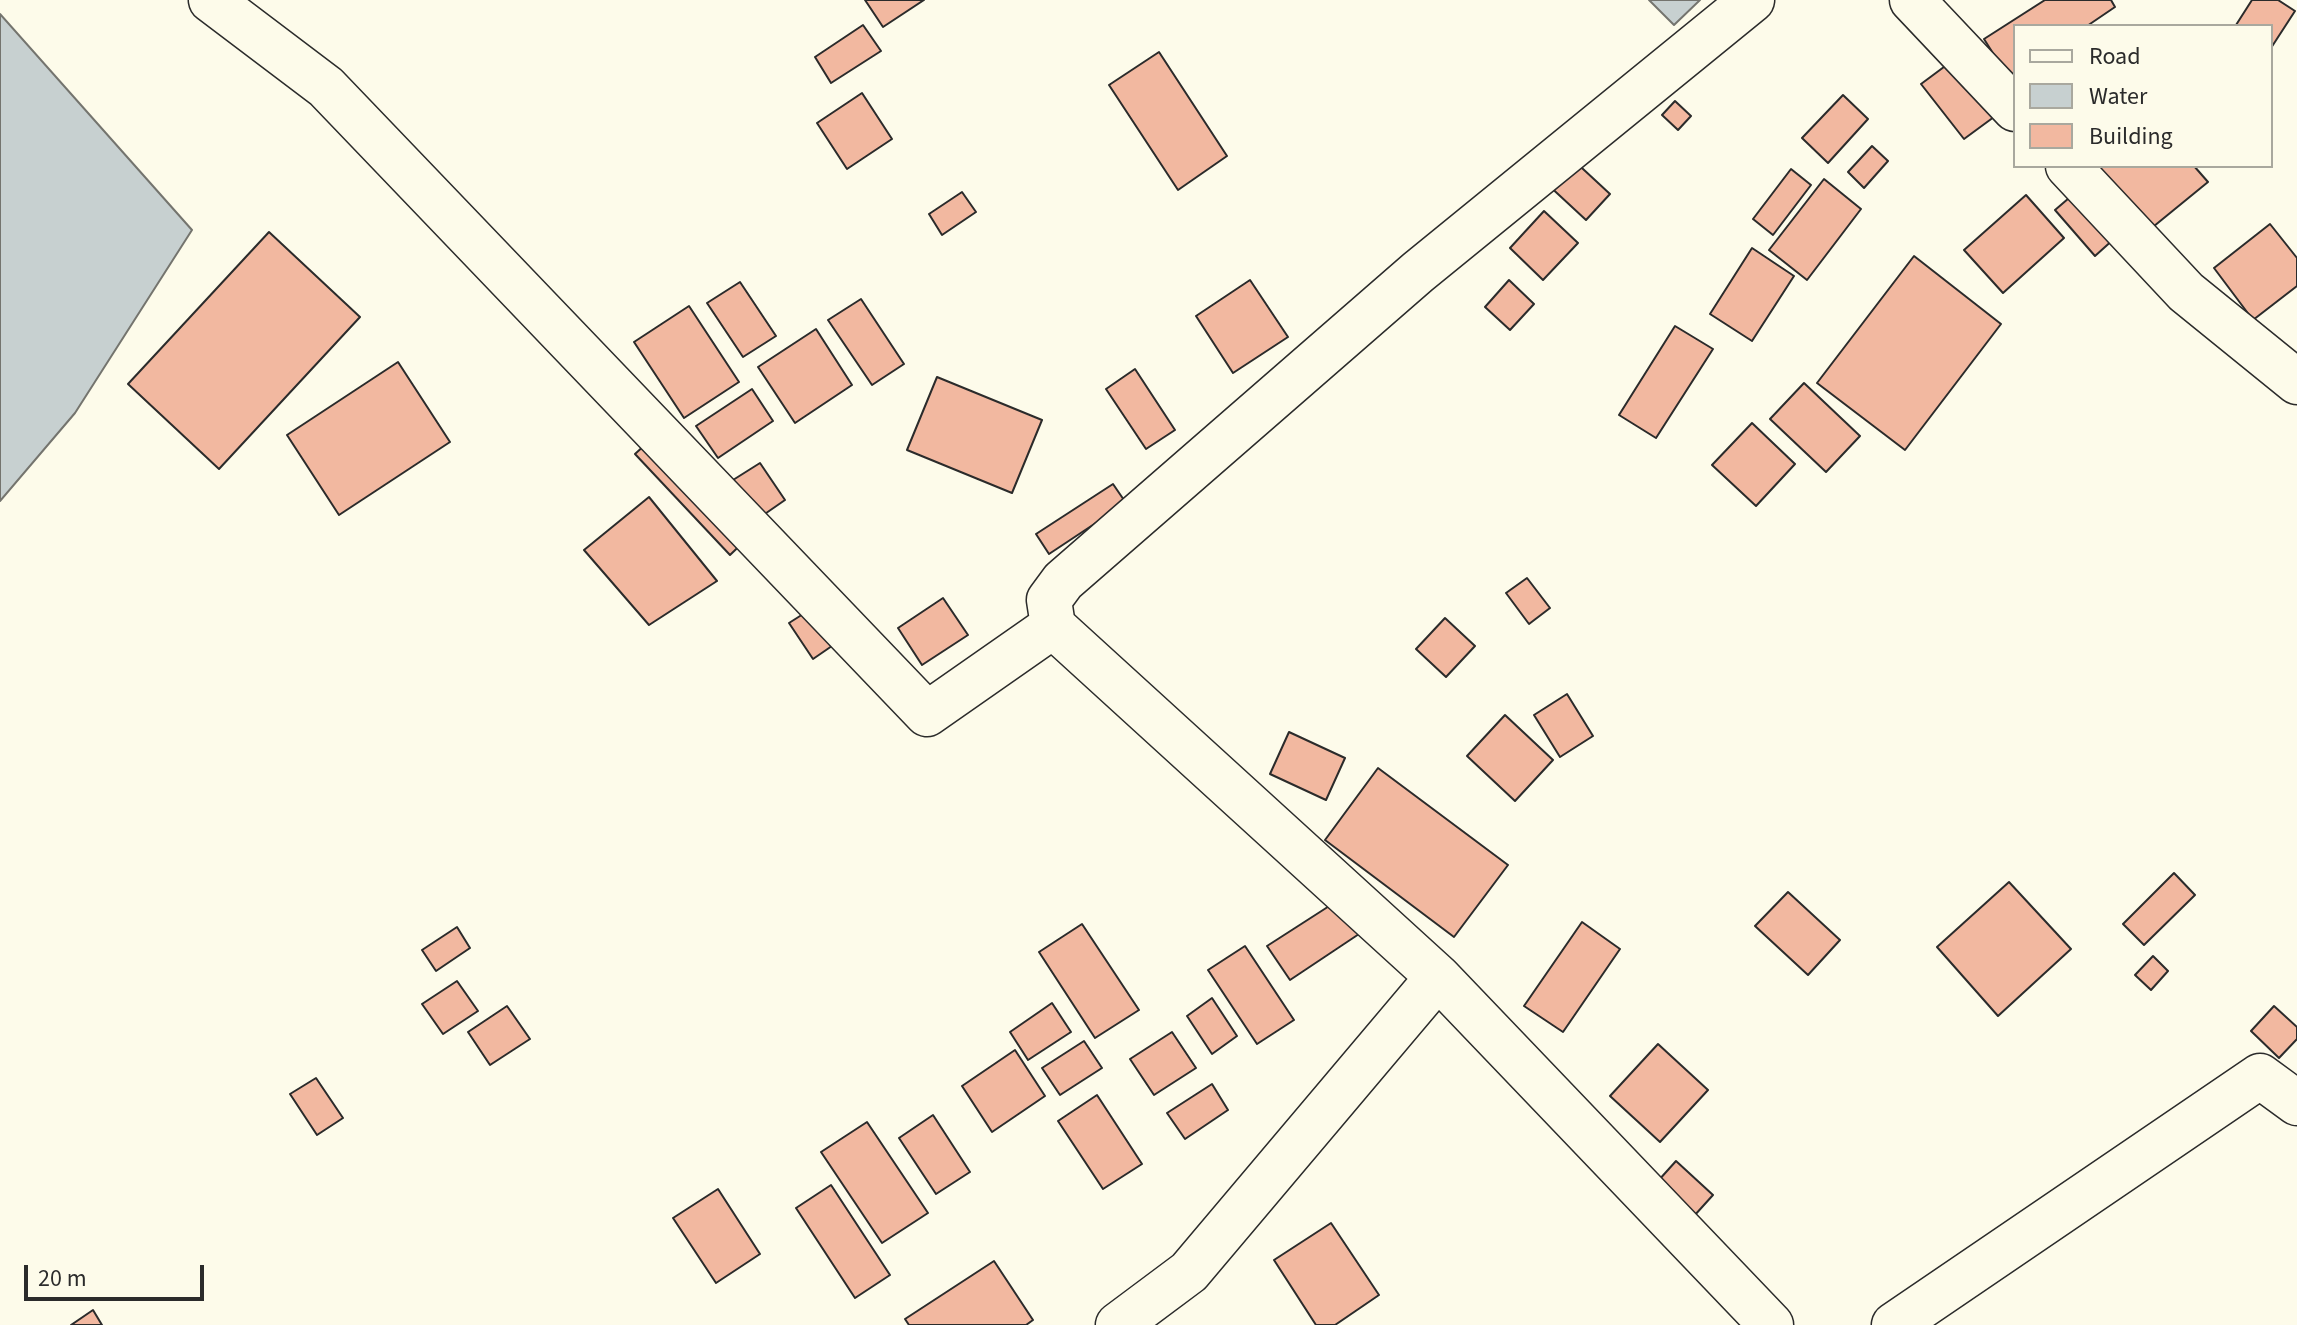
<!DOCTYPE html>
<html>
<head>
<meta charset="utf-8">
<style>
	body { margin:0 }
	#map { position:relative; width:2297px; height:1325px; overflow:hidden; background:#fdfbea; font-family:"Source Sans 3",sans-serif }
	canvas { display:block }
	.legend { position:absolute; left:2013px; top:24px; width:260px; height:144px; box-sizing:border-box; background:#fdfbea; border:2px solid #a9a89e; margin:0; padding:10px 14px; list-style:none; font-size:24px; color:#2b2b2b }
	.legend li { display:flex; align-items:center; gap:16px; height:40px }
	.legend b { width:40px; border:2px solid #a9a89e }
	.scale { position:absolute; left:24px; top:1265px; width:180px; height:36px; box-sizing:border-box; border:4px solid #2b2b2b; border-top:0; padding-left:10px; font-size:24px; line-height:28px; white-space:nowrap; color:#2b2b2b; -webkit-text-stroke:6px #fdfbea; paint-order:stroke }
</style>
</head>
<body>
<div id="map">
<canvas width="2297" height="1325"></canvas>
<ul class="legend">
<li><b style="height:10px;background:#fdfbea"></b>Road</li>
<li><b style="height:22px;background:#c7d0d0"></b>Water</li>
<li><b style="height:22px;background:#f2b8a0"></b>Building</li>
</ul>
<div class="scale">20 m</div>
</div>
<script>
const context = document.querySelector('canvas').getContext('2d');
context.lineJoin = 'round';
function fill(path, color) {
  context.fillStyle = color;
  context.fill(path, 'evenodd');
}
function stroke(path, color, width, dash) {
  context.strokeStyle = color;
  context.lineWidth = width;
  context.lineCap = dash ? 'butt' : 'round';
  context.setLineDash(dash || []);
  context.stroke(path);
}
const water = new Path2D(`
	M1649,0H1700L1674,25Z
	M0,14L192,230L75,413L0,501Z`);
fill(water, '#c7d0d0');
stroke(water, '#74746e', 2);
const building = new Path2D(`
	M865,0H924L883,27Z
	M2045,0H2111L2115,7L2087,26H2015V73L2008,77L1984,39Z
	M2252,0H2278L2295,11L2271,48V26L2236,25Z
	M863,25L881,51L831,83L815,57Z
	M1159,52L1227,156L1178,190L1109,85Z
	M1956,58L1998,114L1964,139L1921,84Z
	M862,93L892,139L847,169L817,123Z
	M1843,95L1868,119L1828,163L1802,138Z
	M1675,101L1691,116L1678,130L1662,115Z
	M1872,146L1888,161L1864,188L1848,172Z
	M1569,156L1610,194L1586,220L1545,182Z
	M2101,166H2194L2208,182L2148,231L2098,168Z
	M1791,169L1811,185L1773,235L1753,219Z
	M1824,179L1861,209L1807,280L1769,250Z
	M962,192L976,212L942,235L929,214Z
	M2076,192L2115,238L2095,256L2055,210Z
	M2026,195L2064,238L2003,293L1964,250Z
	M1544,211L1578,243L1543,280L1510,248Z
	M2270,224L2297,258V286L2253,320L2214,268Z
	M269,232L360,317L219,469L128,384Z
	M1752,248L1794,276L1752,341L1710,314Z
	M1914,256L2001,324L1905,450L1817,383Z
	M1250,280L1288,337L1233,373L1196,316Z
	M1509,280L1534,304L1510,330L1485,307Z
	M740,282L776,336L743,357L707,303Z
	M861,299L904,364L872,385L828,320Z
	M689,306L739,382L684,418L634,342Z
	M1675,326L1713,349L1656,438L1619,415Z
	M816,329L852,385L795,423L758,367Z
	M398,362L450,442L339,515L287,435Z
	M1135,369L1175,430L1146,449L1106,389Z
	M937,377L1042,420L1012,493L907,450Z
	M1804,383L1860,436L1826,472L1770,419Z
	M752,389L773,421L718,458L696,426Z
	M1752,423L1795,464L1756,506L1712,465Z
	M661,430L756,530L730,555L635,454Z
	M760,463L785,500L759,518L733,480Z
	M1113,484L1126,503L1049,554L1036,534Z
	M649,497L717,581L649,625L584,550Z
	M1527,578L1550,608L1529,624L1506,593Z
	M943,598L968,635L922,665L898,628Z
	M822,602L845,637L813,659L789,623Z
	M1445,618L1475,646L1446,677L1416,649Z
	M1567,694L1593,736L1560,757L1534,715Z
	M1505,715L1553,760L1515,801L1467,756Z
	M1289,732L1345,758L1326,800L1270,774Z
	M1378,768L1508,865L1454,937L1325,840Z
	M2174,873L2195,895L2144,945L2123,924Z
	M2009,882L2071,949L1998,1016L1937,947Z
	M1788,892L1840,940L1808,975L1755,926Z
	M1337,901L1359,934L1290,980L1267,946Z
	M1582,922L1620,949L1563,1032L1524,1006Z
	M1082,924L1139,1010L1095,1038L1039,952Z
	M457,927L470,948L436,971L422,950Z
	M1245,946L1294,1020L1257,1044L1208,970Z
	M2153,956L2168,971L2151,990L2135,975Z
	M457,981L478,1011L443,1034L422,1004Z
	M1212,998L1237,1036L1212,1054L1187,1016Z
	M1052,1003L1071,1032L1028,1060L1010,1032Z
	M507,1006L530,1039L490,1065L468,1032Z
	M2274,1006L2297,1027V1039L2279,1058L2251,1031Z
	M1172,1032L1196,1068L1154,1095L1130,1059Z
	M1084,1041L1102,1068L1060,1095L1042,1068Z
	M1658,1044L1708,1090L1660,1142L1610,1096Z
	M1015,1050L1045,1096L992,1132L962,1086Z
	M316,1078L343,1118L317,1135L290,1094Z
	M1212,1084L1228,1110L1185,1139L1167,1113Z
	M1097,1095L1142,1164L1103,1189L1058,1121Z
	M933,1115L970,1172L936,1194L899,1138Z
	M867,1122L928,1213L882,1243L821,1152Z
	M1676,1161L1713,1195L1694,1216L1658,1181Z
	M831,1185L890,1275L855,1298L796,1208Z
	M718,1189L760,1254L716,1283L673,1218Z
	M1331,1223L1379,1295L1335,1325H1316L1274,1260Z
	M994,1261L1033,1320L1026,1325H909L905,1319Z
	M93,1310L102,1325H71Z`);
fill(building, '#f2b8a0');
stroke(building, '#2b2b2b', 2);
const minor = new Path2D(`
	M211,0L326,87L927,714L1053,626
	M1752,0L1418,272L1063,581L1049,600L1053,626L1438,977L1771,1325
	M1912,0L2015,109
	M2068,166L2186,292L2297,382
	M1118,1325L1189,1272L1438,977
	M1894,1325L2260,1076L2297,1103`);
stroke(minor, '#2b2b2b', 47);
stroke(minor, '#fdfbea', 44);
</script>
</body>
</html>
